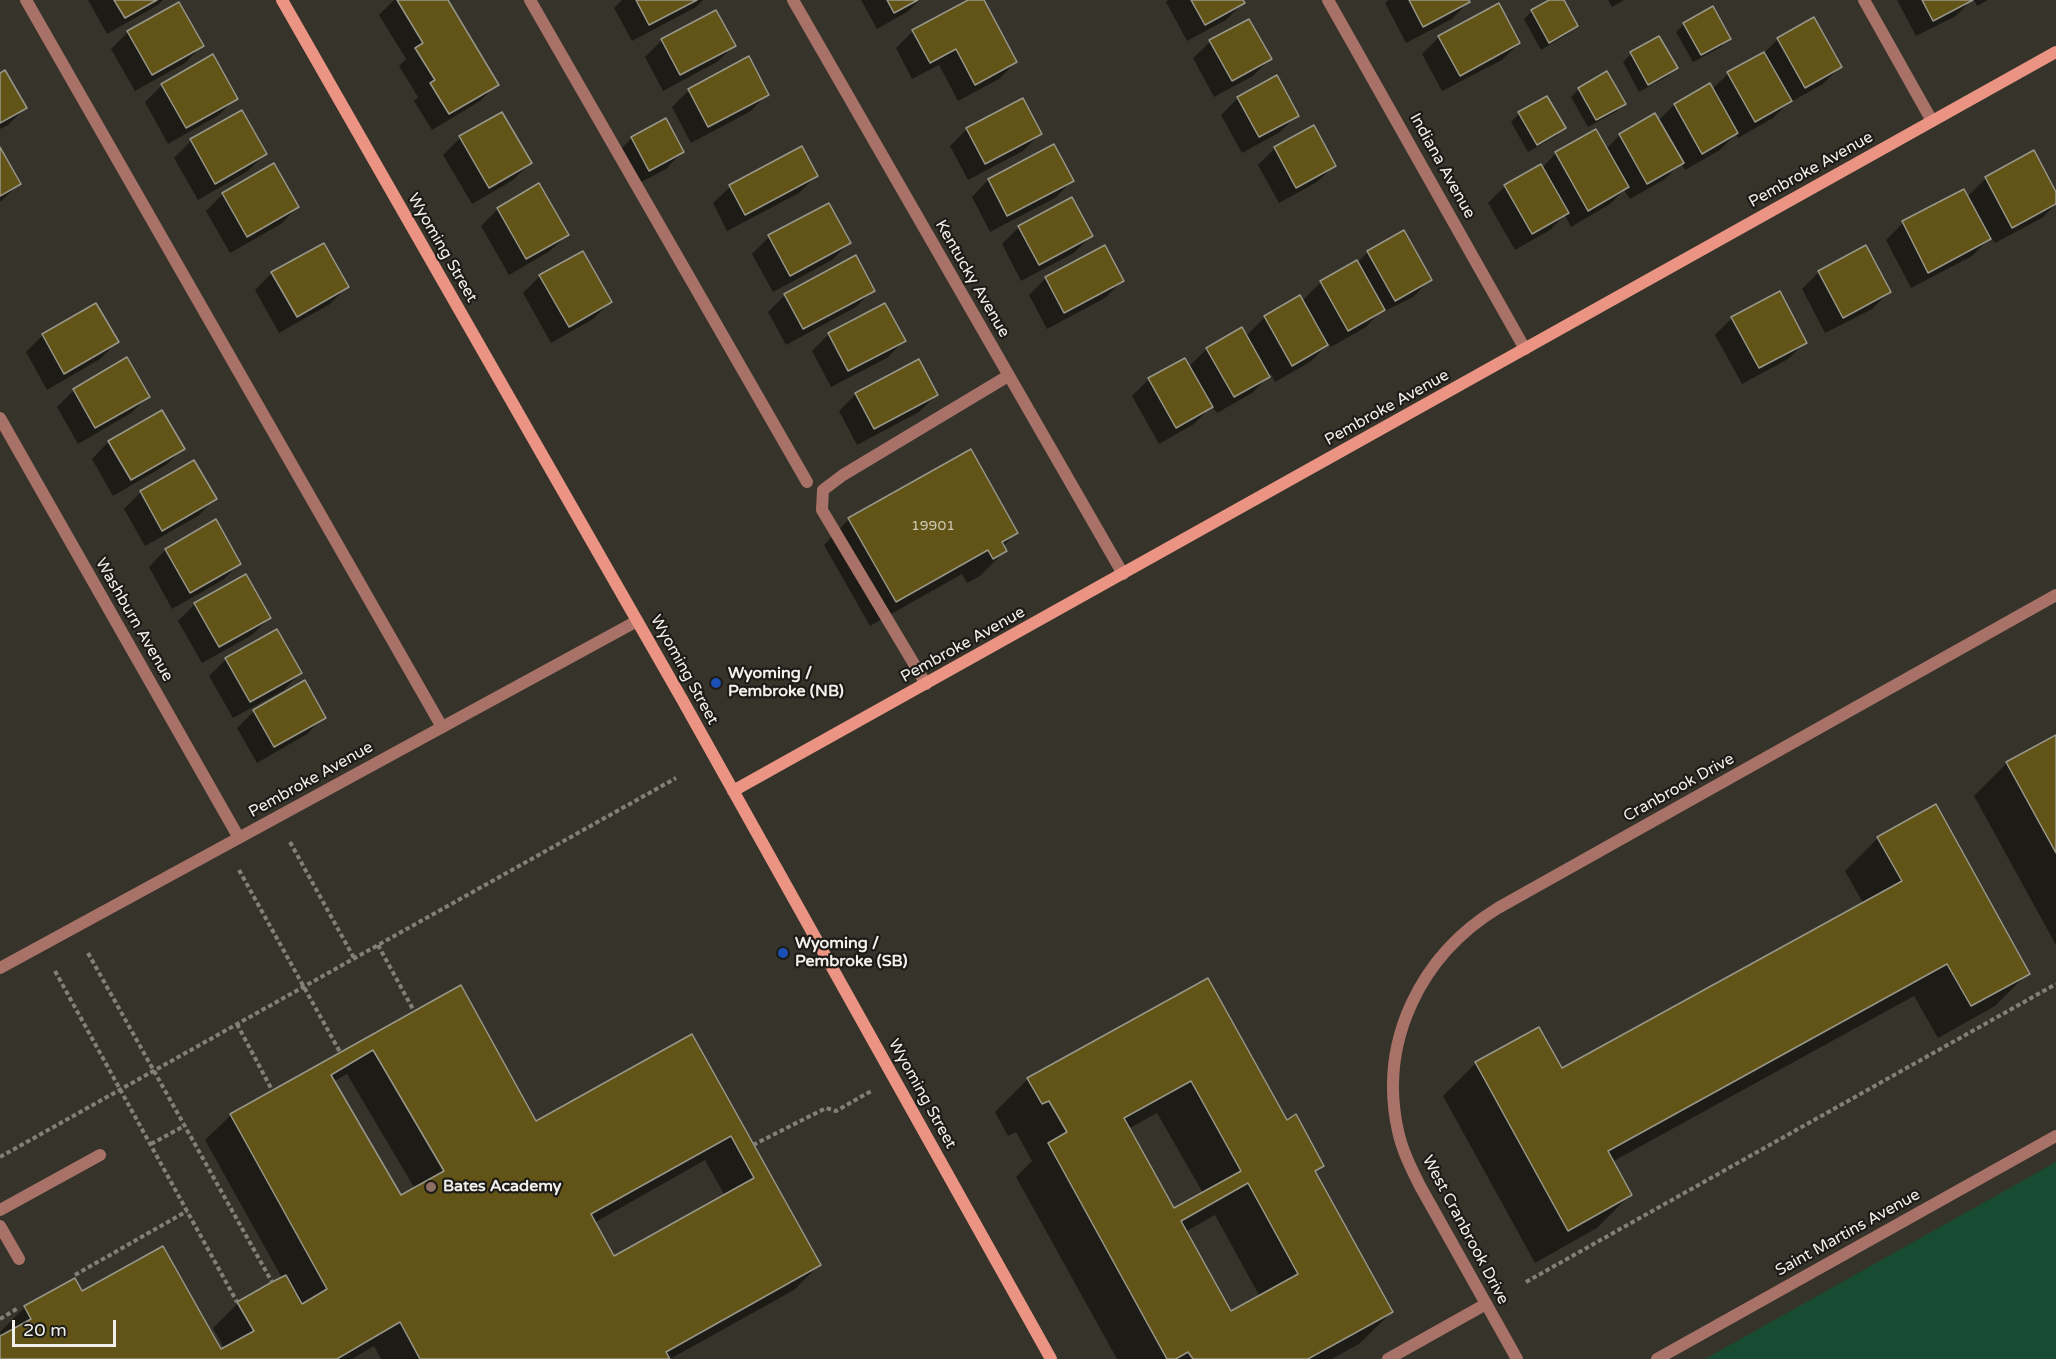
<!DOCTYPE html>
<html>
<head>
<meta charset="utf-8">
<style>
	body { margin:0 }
	#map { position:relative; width:2056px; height:1359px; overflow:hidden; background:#36342a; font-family:"Varela Round",sans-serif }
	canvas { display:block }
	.scale { position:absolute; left:12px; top:1320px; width:104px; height:27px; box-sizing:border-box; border:3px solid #f1f0ea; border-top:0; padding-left:8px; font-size:18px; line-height:21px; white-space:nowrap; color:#f1f0ea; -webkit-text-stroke:4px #1c1b17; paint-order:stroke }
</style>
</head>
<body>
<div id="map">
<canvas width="2056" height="1359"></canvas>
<div class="scale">20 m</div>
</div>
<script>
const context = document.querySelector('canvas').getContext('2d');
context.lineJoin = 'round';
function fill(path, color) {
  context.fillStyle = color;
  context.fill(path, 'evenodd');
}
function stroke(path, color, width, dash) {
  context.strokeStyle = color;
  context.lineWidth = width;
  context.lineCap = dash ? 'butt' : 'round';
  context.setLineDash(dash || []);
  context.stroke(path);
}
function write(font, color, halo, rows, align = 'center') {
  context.font = font + ' "Varela Round",sans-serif';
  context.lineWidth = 4.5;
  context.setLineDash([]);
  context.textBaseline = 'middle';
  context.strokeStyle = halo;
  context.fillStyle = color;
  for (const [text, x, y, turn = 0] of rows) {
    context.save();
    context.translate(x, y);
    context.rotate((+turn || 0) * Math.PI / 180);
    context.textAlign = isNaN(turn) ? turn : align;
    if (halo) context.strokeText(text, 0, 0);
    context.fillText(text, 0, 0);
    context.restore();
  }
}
fill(new Path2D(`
	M2056,1162V1359H1705Z`), '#174c32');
fill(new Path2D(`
	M88,0H163L158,5L107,34Z
	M394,0H446L497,84L480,101L432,130L414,101L418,97L399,66L406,59L379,15Z
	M622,0H703L696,7L632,41L614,8Z
	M861,0H920L907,12L877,29Z
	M971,0H982L1016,62L999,79L958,101L939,65L912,79L896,48L913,31Z
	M1168,0H1241L1243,3L1226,20L1187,41L1166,2Z
	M1388,0H1468V2L1452,19L1406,43L1385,3Z
	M1552,0H1562L1577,26L1568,34L1541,50L1524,19L1532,11Z
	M1608,0H1624L1612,7Z
	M1897,0H1971L1956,16L1916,36Z
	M1974,0H1988L1977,6Z
	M1684,24L1729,38L1721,47L1693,62L1676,32Z
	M128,32L202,46L185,63L135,91L111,49Z
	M1439,37L1519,43L1502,60L1442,91L1422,54Z
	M1659,38L1676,68L1668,76L1639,92L1623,62L1631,54Z
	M1778,39L1840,67L1823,84L1787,104L1773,118L1738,138L1736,134L1720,150L1685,170L1681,163L1665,179L1630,199L1624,190L1610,204L1571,227L1565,215L1550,230L1515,250L1488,203L1505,186L1542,168L1556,153L1605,150L1620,135L1658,121L1674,105L1710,85L1712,89L1728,74L1764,53Z
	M662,40L734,46L717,62L663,91L645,57Z
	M1210,42L1270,59L1253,76L1214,97L1193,58Z
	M748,58L767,94L751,111L691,143L672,107L689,90Z
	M0,75L25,108L8,125L0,129Z
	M162,85L236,98L219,115L168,144L145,102Z
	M1579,89L1624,104L1616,112L1588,127L1571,97Z
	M1238,98L1297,115L1280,132L1242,153L1221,115Z
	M1547,98L1564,128L1556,136L1528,152L1511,122L1519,114Z
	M1022,100L1040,134L1023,151L968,180L950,146L967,129Z
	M241,112L265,154L248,171L198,200L174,158L191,141Z
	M460,138L530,163L513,180L472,204L443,155Z
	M632,138L682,152L666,169L632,187L615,155Z
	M1053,146L1072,181L1055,198L990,232L972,197L988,180Z
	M801,148L816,176L799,193L727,231L713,203L730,187Z
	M1275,148L1334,166L1317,182L1279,203L1258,165Z
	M0,150L19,184L0,202Z
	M1986,178L2056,195V204L2042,218L1995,243L1991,237L1972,256L1911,288L1886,240L1903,223L1963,191L1967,197Z
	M223,194L297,207L281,224L230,253L206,211Z
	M498,209L567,235L550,251L509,275L481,226Z
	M1019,227L1091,236L1074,253L1021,281L1002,244Z
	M769,237L849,243L832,260L773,292L752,254Z
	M1368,252L1430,280L1413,297L1377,315L1366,327L1331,347L1329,343L1310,362L1275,382L1271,374L1252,393L1217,413L1212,406L1194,424L1159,444L1132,396L1149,379L1188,367L1207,349L1246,336L1265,317L1302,301L1321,282L1357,263Z
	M1819,272L1889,292L1872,309L1825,333L1802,289Z
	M272,273L347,287L330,304L279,333L255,290Z
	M540,276L610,302L593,319L551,343L523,293Z
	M1046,278L1122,281L1105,298L1047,329L1029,295Z
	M873,290L856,307L786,345L768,312L785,295Z
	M1732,318L1805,343L1788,359L1742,384L1715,335Z
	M829,334L904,341L887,358L831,387L812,351Z
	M43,335L117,342L100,359L47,390L26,352Z
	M918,361L936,395L919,412L857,445L839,411L856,394Z
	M74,390L148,397L131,413L78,444L57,407Z
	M108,442L183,448L166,465L113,496L92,459Z
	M194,462L215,499L198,516L145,546L124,509L141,492Z
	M849,519L1016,533L1003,546L1005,551L980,576L967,583L962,574L870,626L824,545Z
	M216,521L240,563L223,580L172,609L149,567L165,550Z
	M195,604L269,618L252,635L202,663L178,621Z
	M226,659L300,673L284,690L233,718L209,676Z
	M304,682L324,717L307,734L257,763L237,728L254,711Z
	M2056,737V945L1974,796L2007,763Z
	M1878,838L2028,973L1995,1006L1938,1038L1914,996L1612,1162L1630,1195L1597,1228L1535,1263L1443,1096L1476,1063L1561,1070L1863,903L1845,871Z
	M1208,980L1286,1122L1322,1165L1315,1173L1392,1312L1359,1344L1332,1359H1117L1016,1177L1032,1161L1016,1132L1008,1136L995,1112L1028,1079ZM1157,1113L1203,1193L1173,1210L1128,1129ZM1215,1215L1260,1297L1231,1313L1185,1232Z
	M460,987L536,1123L691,1036L819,1265L794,1290L670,1359H381L374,1346L352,1359H0V1338L2,1337L0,1332L25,1307L81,1293L220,1351L224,1348L213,1328L238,1303L282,1278L205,1140L231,1115ZM347,1074L415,1189L401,1197L333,1082ZM705,1160L725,1196L614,1258L594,1223Z`), '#0007');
const building = new Path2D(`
	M114,0H157L125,18Z
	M397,0H448L499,85L449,114L430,83L435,80L415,48L423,43Z
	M636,0H697L649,25Z
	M887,0H918L894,13Z
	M968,0H984L1017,62L975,85L956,49L930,63L912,30Z
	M1191,0H1243L1245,3L1205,25Z
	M1409,0H1469L1470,2L1423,27Z
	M1549,0H1564L1578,26L1549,43L1531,10Z
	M1922,0H1973L1933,21Z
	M179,2L204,46L152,75L127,31Z
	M1499,3L1520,43L1460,76L1438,36Z
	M1713,6L1731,39L1701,55L1683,23Z
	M716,10L736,46L680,75L661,39Z
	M1814,17L1842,67L1805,88L1777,38Z
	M1249,19L1272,59L1232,81L1209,40Z
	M1659,36L1678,68L1648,85L1630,52Z
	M1764,52L1792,101L1755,122L1727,72Z
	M213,54L238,99L186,128L161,84Z
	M749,56L769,95L708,127L688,89Z
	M5,70L27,108L0,123V73Z
	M1607,71L1626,104L1596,120L1578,88Z
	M1277,75L1299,116L1259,137L1237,97Z
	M1710,83L1738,133L1702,154L1674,104Z
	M1547,96L1566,128L1537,145L1518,112Z
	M1023,98L1042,134L985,164L966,128Z
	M242,110L267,154L215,184L190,139Z
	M502,112L532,163L489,188L459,136Z
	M1655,113L1684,163L1647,184L1619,134Z
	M666,118L684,152L649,171L631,137Z
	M1314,125L1336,166L1296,188L1274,147Z
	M1596,129L1629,187L1588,211L1555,152Z
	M1054,144L1074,181L1007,216L988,179Z
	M802,146L818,176L745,215L729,185Z
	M0,147L21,184L0,196Z
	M2034,150L2056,192V204L2012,228L1985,177Z
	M274,163L299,207L247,237L222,193Z
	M1541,164L1569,213L1532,234L1504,185Z
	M539,183L569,235L526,259L497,208Z
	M1964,189L1991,239L1928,273L1902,221Z
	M1072,197L1093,236L1039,265L1018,226Z
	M829,203L851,243L790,276L768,235Z
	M1404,230L1432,280L1395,301L1367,251Z
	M324,243L349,287L297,317L271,272Z
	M1105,245L1124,281L1064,313L1045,277Z
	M1866,245L1891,292L1843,318L1818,271Z
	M583,251L612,302L569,327L539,275Z
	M856,255L875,291L803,329L784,294Z
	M1357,260L1385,310L1348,331L1320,281Z
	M1780,291L1807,343L1759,368L1731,317Z
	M1300,295L1328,345L1292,366L1264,316Z
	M96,303L119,342L64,374L42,334Z
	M885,303L906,341L848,371L828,333Z
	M1242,327L1270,377L1234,397L1206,348Z
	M127,357L150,397L95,428L73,389Z
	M1185,358L1213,407L1176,428L1148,378Z
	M919,359L938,395L874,429L855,393Z
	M162,410L185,449L131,480L108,441Z
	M971,449L1018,533L1002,542L1007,551L993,559L988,550L896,602L848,518Z
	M194,460L217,499L162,531L140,491Z
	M216,519L241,564L190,593L165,549Z
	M246,574L271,618L219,647L194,603Z
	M277,629L302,673L250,702L225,658Z
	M305,680L326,718L274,747L253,710Z
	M2056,735V853L2006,762Z
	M1936,804L2030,974L1971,1006L1947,964L1608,1151L1632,1195L1568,1231L1475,1062L1539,1027L1562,1068L1902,881L1877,837Z
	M1208,978L1287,1120L1296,1114L1324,1166L1315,1171L1393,1312L1308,1359H1193L1188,1352L1176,1359H1167L1048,1143L1067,1132L1049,1101L1042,1104L1027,1078ZM1191,1081L1241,1171L1174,1208L1124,1118ZM1248,1183L1298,1274L1231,1311L1181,1221Z
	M461,985L536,1121L692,1034L821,1265L666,1352L670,1359H420L400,1322L337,1359H0V1336L31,1319L24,1306L75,1278L82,1291L163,1246L221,1349L254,1331L237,1302L272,1282L286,1275L302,1304L327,1289L230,1114ZM373,1050L444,1171L401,1195L331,1075ZM731,1136L754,1178L614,1256L591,1214Z`);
fill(building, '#615416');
stroke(building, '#99978b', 1.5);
stroke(new Path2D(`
	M290,842L354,958
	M239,870L340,1052
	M378,945L414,1011
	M88,953L272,1282
	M55,971L237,1302
	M237,1024L272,1090
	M151,1144L184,1126
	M753,1145L826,1108L836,1111L873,1090
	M0,1157L676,778
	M75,1275L187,1211
	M1526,1282L2056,984
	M0,1319L18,1308`), '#828178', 4, [4.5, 3]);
stroke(new Path2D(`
	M26,0L442,727
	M530,0L807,482
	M926,684L822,510L823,490L843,475L1008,376
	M0,1210L100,1155
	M0,1226L19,1259
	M1388,1359L1486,1304`), '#a97268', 12);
stroke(new Path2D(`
	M793,0L1123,574
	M1328,0L1525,349
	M1864,0L1932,121
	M0,418L239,838
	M0,968L637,621
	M1517,1359L1420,1186C1411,1168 1402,1150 1398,1131C1378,1041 1421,955 1498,908L2056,595
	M1657,1359L2056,1136`), '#a97268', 12);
stroke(new Path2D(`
	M282,0L683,701L1051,1359
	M733,791L2056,52`), '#eb9484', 12);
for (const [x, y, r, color] of [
	[716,683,6,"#1a4fb4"],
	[783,953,6,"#1a4fb4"],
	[431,1187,6,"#8d6e63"]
]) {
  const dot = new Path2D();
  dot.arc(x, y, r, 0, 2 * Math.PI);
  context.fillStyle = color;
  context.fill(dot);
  stroke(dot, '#1c1b17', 2);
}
write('14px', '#cdc9b5', null, [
	["19901",933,526]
]);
write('16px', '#f1f0ea', '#1c1b17', [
	["Indiana Avenue",1442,166,61],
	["Pembroke Avenue",1811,170,-29],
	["Wyoming Street",442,248,60],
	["Kentucky Avenue",972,279,60],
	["Pembroke Avenue",1387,408,-29],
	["Washburn Avenue",134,620,60],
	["Pembroke Avenue",963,645,-29],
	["Wyoming Street",684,670,61],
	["Pembroke Avenue",311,780,-29],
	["Cranbrook Drive",1679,788,-29],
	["Wyoming Street",922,1094,61],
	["West Cranbrook Drive",1465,1230,62],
	["Saint Martins Avenue",1848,1233,-29]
]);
write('bold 16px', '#f1f0ea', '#1c1b17', [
	["Wyoming /",728,674],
	["Pembroke (NB)",728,692],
	["Wyoming /",795,944],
	["Pembroke (SB)",795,962],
	["Bates Academy",443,1187]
], 'left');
</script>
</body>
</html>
